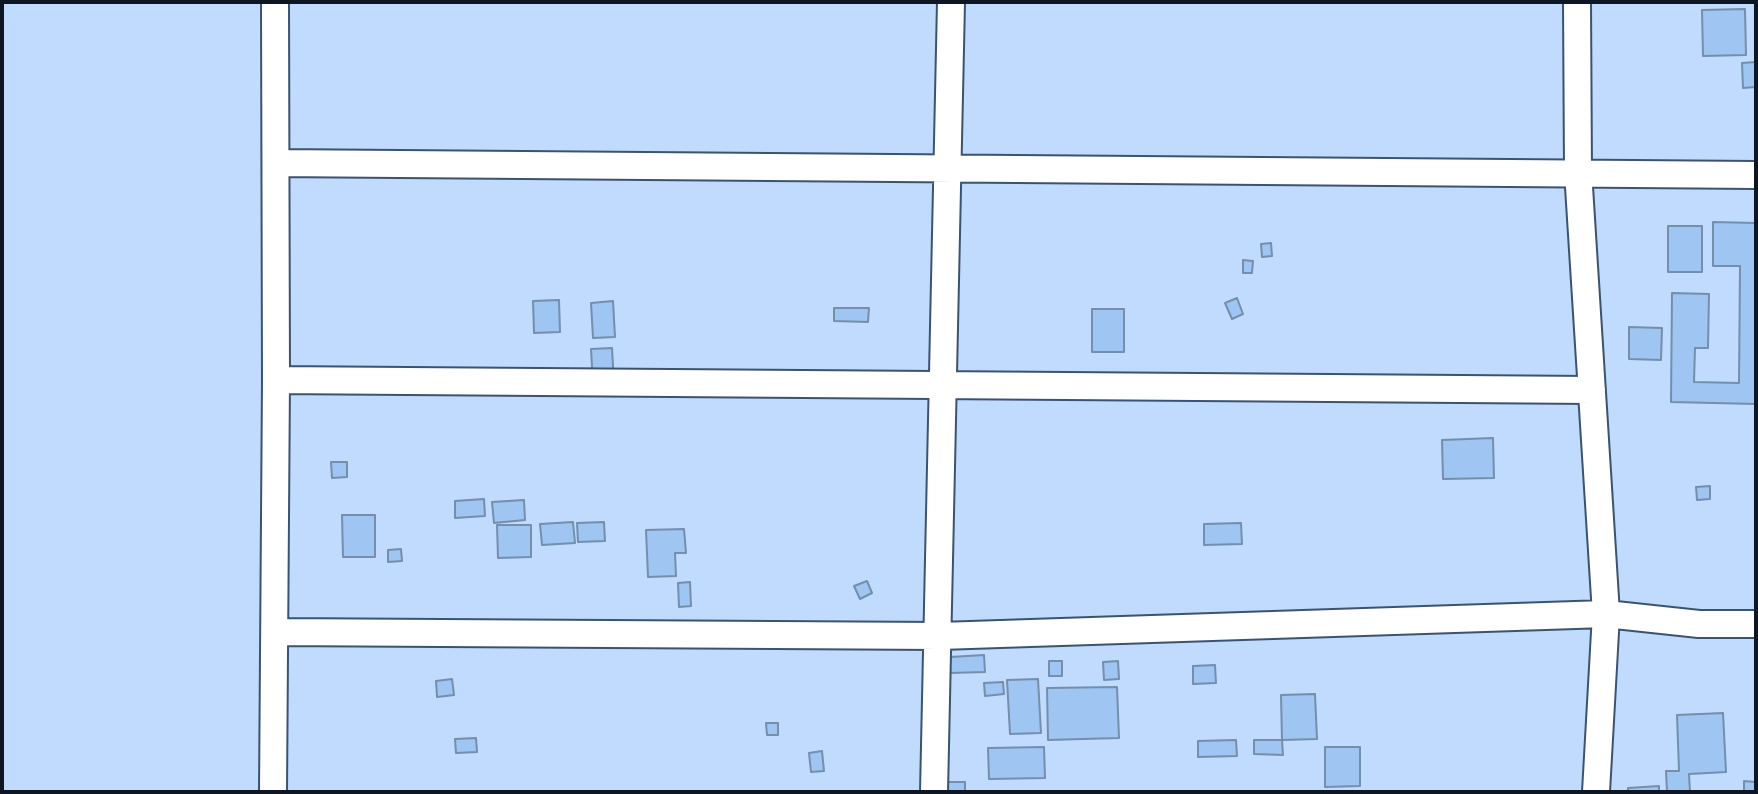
<!DOCTYPE html>
<html>
<head>
<meta charset="utf-8">
<style>
	body { margin:0 }
	#map { position:relative; width:1758px; height:794px; overflow:hidden; background:#c0dbfd; font-family:"Varela Round",sans-serif }
	canvas { display:block }
	.frame { position:absolute; inset:0; border:4px solid #0d1622; pointer-events:none }
</style>
</head>
<body>
<div id="map">
<canvas width="1758" height="794"></canvas>
<div class="frame"></div>
</div>
<script>
const context = document.querySelector('canvas').getContext('2d');
context.lineJoin = 'round';
function fill(path, color) {
  context.fillStyle = color;
  context.fill(path, 'evenodd');
}
function stroke(path, color, width, dash) {
  context.strokeStyle = color;
  context.lineWidth = width;
  context.lineCap = dash ? 'butt' : 'round';
  context.setLineDash(dash || []);
  context.stroke(path);
}
const building = new Path2D(`
	M1745,9L1746,55L1703,56L1702,10Z
	M1756,62V87L1743,88L1742,63Z
	M1713,222L1756,223V404L1671,402L1672,293L1709,294L1708,348H1695L1694,382L1739,383L1740,266H1713Z
	M1668,226H1702V272H1668Z
	M1271,243L1272,256L1262,257L1261,244Z
	M1243,260L1253,261L1252,273H1243Z
	M1237,298L1243,314L1232,319L1225,303Z
	M559,300L560,332L534,333L533,301Z
	M613,301L615,337L593,338L591,303Z
	M834,308H869L868,322L834,321Z
	M1092,309H1124V352H1092Z
	M1629,327L1662,328L1661,360L1629,359Z
	M612,348L614,384L593,385L591,349Z
	M1493,438L1494,478L1443,479L1442,440Z
	M331,462H347V477L332,478Z
	M1710,486V499L1697,500L1696,487Z
	M484,499L485,516L455,518V501Z
	M524,500L525,520L494,523L492,502Z
	M342,515H375V557H343Z
	M573,522L575,543L542,545L540,524Z
	M604,522L605,541L578,542L577,523Z
	M1241,523L1242,544L1204,545V524Z
	M497,525H531V557L498,558Z
	M684,529L686,553H675L676,576L648,577L646,530Z
	M401,549L402,561L388,562V550Z
	M867,581L872,593L860,599L854,586Z
	M690,582L691,606L679,607L678,583Z
	M984,655L985,672L950,673V657Z
	M1049,661H1062V676H1049Z
	M1118,661L1119,679L1104,680L1103,662Z
	M1215,665L1216,683L1193,684V666Z
	M452,679L454,695L437,697L436,681Z
	M1038,679L1041,733L1010,734L1007,680Z
	M1003,682L1004,694L985,696L984,683Z
	M1117,687L1119,738L1048,740L1047,688Z
	M1315,694L1317,739L1282,740L1281,695Z
	M1723,713L1726,772L1689,774L1690,792H1667L1666,771H1679L1677,715Z
	M766,723H778V735H767Z
	M476,738L477,752L456,753L455,739Z
	M1236,740L1237,756L1198,757V741Z
	M1254,740H1282L1283,755L1254,754Z
	M1044,747L1045,778L989,779L988,748Z
	M1325,747H1360V786L1325,787Z
	M822,751L824,771L811,772L809,753Z
	M1744,781L1756,782V792H1744Z
	M947,782H965V792H947Z
	M1659,786V792H1628V788Z`);
fill(building, '#9fc5f3');
stroke(building, '#748eac', 2);
const minor = new Path2D(`
	M275,2L276,380
	M1577,2L1578,171L1606,614L1596,792
	M276,163L1756,175
	M275,632L940,636L1606,614L1699,624H1756
	M273,792L276,380L1592,390
	M934,792L951,2`);
stroke(minor, '#3c536f', 30);
stroke(minor, '#fff', 26);
</script>
</body>
</html>
